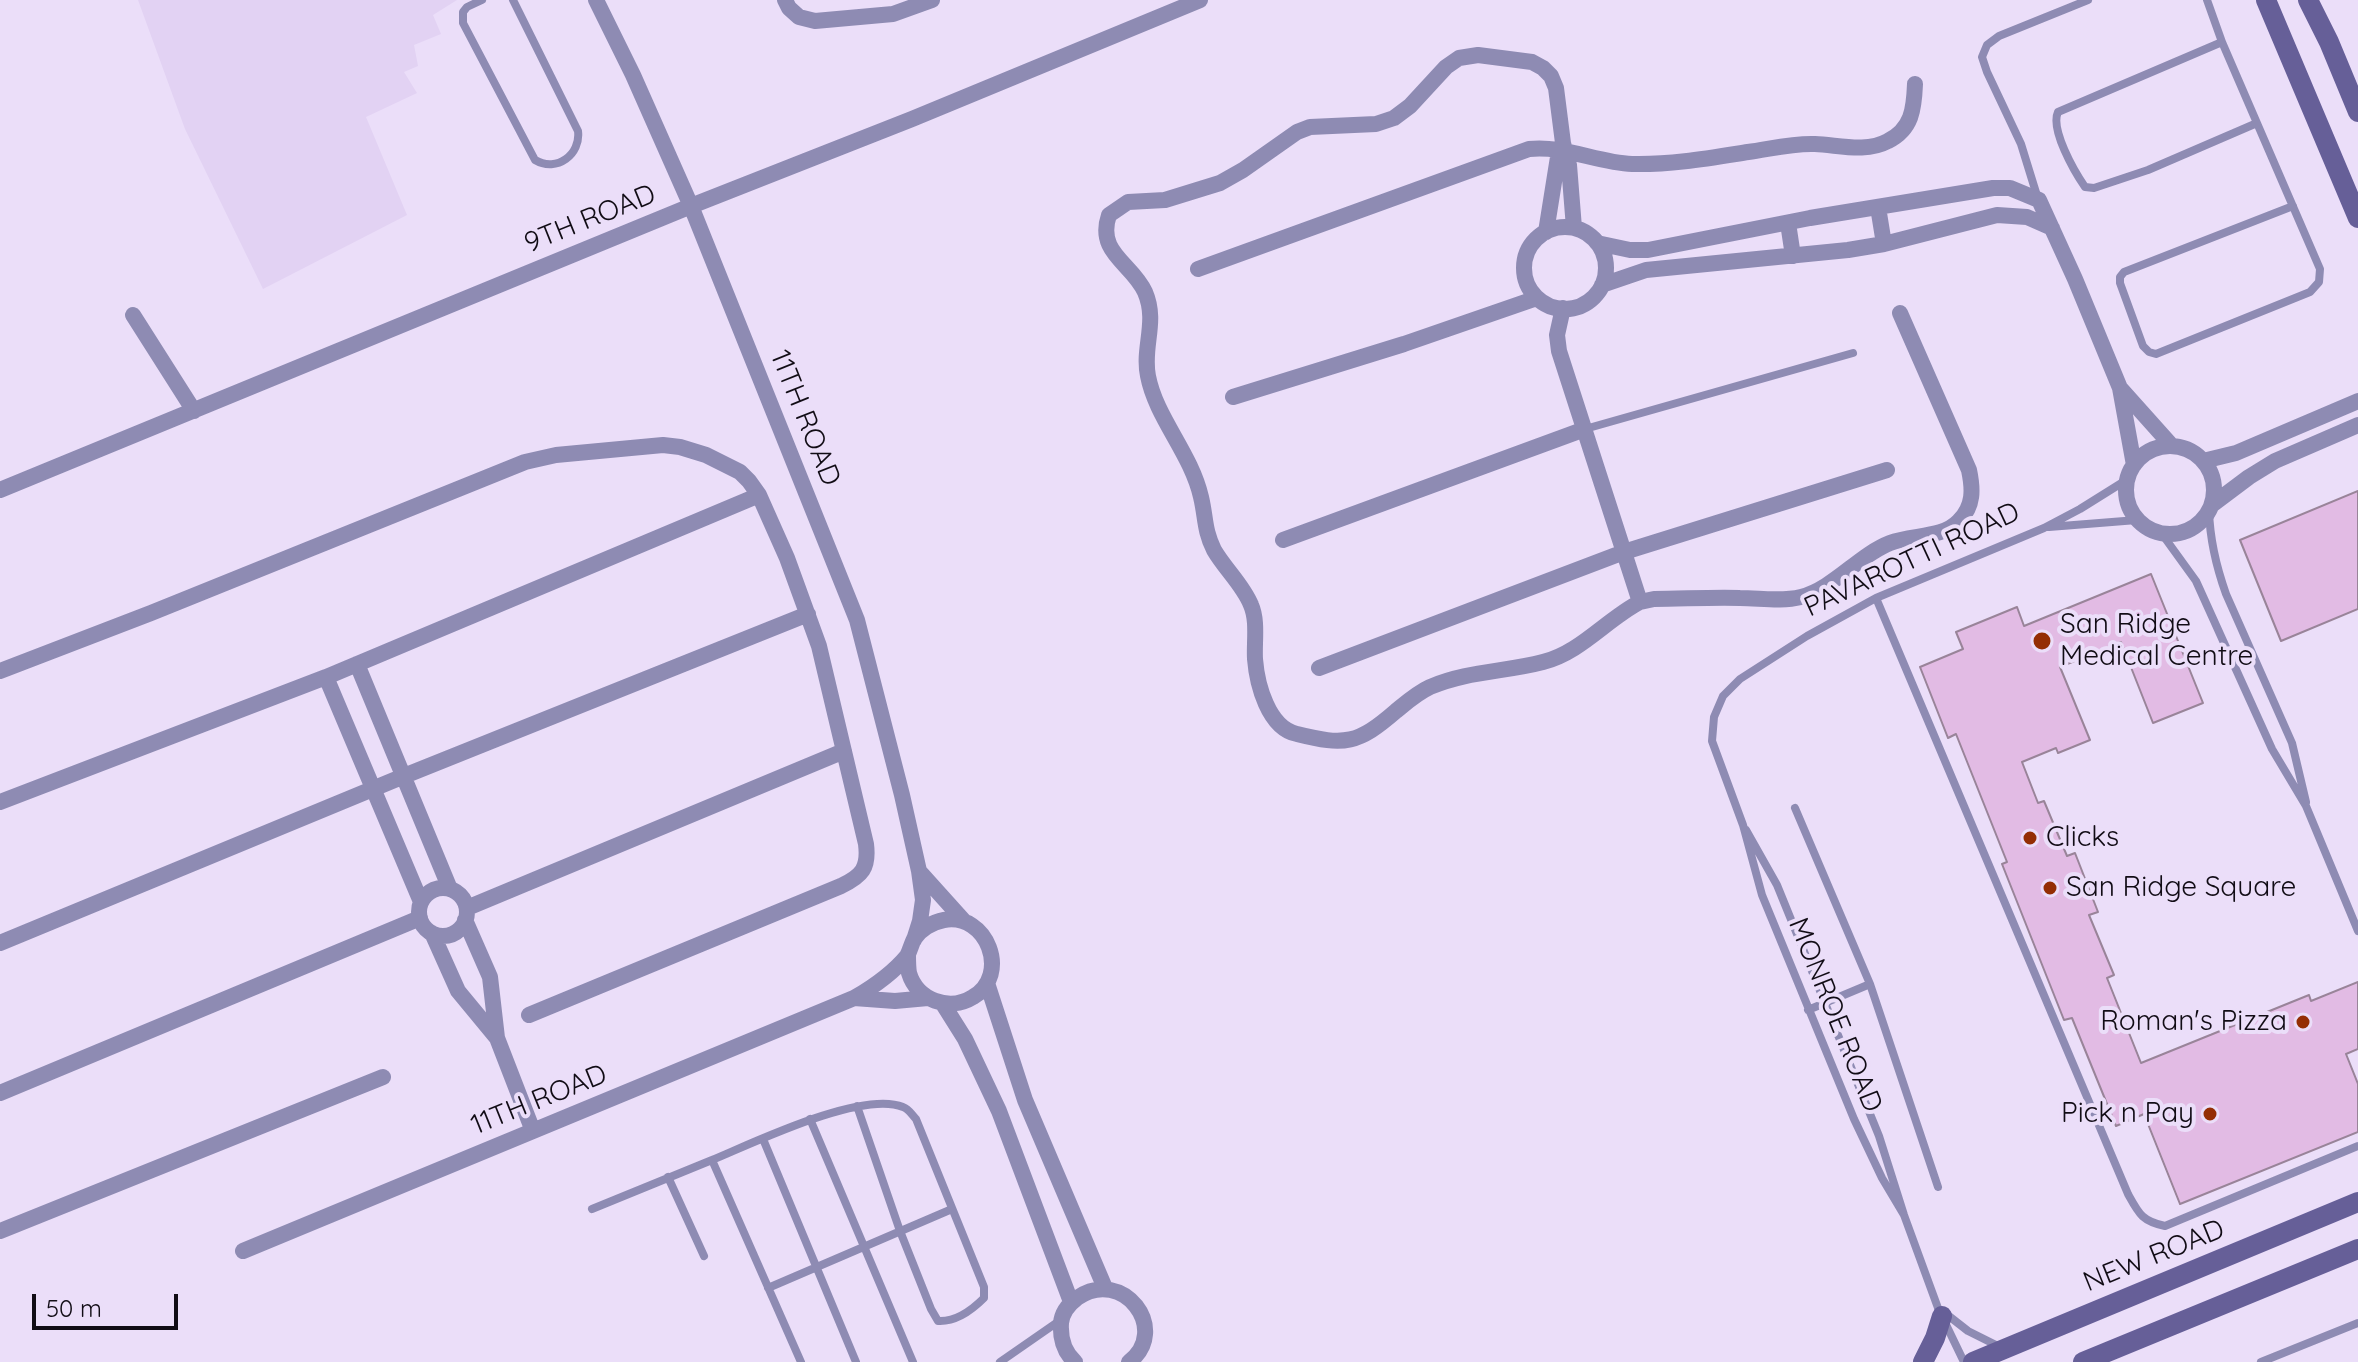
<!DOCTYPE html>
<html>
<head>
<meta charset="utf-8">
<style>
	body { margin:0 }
	#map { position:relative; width:2358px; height:1362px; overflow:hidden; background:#ebdef9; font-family:Quicksand,sans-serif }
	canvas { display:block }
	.scale { position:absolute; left:32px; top:1294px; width:146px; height:36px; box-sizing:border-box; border:4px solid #110c15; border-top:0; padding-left:10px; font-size:24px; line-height:28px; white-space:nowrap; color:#110c15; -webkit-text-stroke:6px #ebdef9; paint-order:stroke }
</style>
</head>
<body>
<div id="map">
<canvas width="2358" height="1362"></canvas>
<div class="scale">50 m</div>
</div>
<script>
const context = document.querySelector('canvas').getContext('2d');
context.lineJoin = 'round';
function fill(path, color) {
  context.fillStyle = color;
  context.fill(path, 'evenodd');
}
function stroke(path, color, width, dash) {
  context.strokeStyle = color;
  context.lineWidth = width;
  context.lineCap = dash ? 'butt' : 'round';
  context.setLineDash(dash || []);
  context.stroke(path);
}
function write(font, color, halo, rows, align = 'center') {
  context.font = font + ' Quicksand,sans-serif';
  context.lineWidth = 8;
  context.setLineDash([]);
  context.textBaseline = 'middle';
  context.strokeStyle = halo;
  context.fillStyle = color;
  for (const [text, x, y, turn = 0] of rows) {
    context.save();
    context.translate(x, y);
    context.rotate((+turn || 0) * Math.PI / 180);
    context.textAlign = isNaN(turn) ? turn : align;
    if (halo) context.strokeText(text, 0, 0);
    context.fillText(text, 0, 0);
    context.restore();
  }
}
fill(new Path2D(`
	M138,0H457L433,15L441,34L414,45L418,66L404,72L417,93L366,117L407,215L263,289L185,129Z`), '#e2d2f3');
const building = new Path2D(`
	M2358,491V609L2281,641L2240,540Z
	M2151,574L2203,703L2153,723L2121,642L2060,667L2090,740L2058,753L2056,748L2022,762L2038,803L2044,801L2067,856L2075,853L2098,912L2089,915L2114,975L2107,978L2141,1063L2309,995L2311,1001L2358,982V1049L2346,1054L2358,1084V1132L2180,1204L2144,1114L2116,1126L2072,1018L2064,1020L2002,864L2007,862L1956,734L1948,738L1920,667L1963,649L1956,632L2017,607L2024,626Z`);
fill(building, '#e2bbe4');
stroke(building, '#998499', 2);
stroke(new Path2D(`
	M482,0L467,7L463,12V23L535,160C557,173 581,154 578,131L513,0
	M2207,0L2222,42L2320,269L2319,282L2310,292L2156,354L2149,352L2143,346L2120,283V277L2124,272L2293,206
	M2222,42L2058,112C2050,129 2074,171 2085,187L2094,188L2148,170L2257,123
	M2038,199L2021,144L1987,72L1982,57L1987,45L1999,36L2088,0
	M1585,429L1853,353
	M2209,511C2210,541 2216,566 2226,594L2292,743L2306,802
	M2049,527L2137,520
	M2162,534L2196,581L2272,749L2306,806L2358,931
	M1876,598L2128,1194C2139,1214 2142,1221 2165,1226L2358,1146
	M1795,808L1870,984L1808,1010
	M1746,830L1777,885L1879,1136L1904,1215L1938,1308L1964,1362
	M1870,984L1938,1187
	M810,1119L913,1362
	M763,1139L856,1362
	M712,1160C753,1143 862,1090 903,1107C909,1109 911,1114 916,1119L984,1287V1298C972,1310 955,1322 938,1321L931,1309L900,1231L857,1106
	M668,1177L704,1256
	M592,1209L712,1160L801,1362
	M1904,1215L1882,1178L1854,1119L1762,895L1743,825L1712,741L1714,717L1723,696L1740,679L1807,636L1876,598L2044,528L2080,509L2128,479
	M768,1288L952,1209
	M1945,1313L1968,1331L2002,1348
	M1000,1362L1062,1319
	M2261,1362L2358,1323`), '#8e8bb3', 8);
stroke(new Path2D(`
	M596,0L633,75L691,206L857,620L902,795L919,871L923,900L920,921L914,940
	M785,0L789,8L799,17L815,21L893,14L932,0
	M1878,207L1884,244
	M1788,223L1793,256
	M1524 268a41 41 0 1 1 82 0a41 41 0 1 1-82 0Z
	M1574,228L1569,165L1563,143L1556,88L1551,76L1543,68L1532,62L1478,55L1459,58L1446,67L1410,106L1394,118L1376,124L1310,127L1297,132L1243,170L1220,183L1165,200L1128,202L1109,215C1096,253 1132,263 1145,292C1158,322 1142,347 1148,376C1156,418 1191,453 1201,497C1206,518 1204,530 1214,550C1225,569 1243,585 1251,605C1258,621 1254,642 1255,659C1257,684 1268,728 1297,734C1345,746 1358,744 1396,711C1407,702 1417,693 1430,687C1467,671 1505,672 1543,662C1580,653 1607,619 1640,602L1654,599C1682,599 1711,597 1740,598C1760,598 1781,602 1801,597C1833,589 1859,555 1890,543C1912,534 1942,539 1959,521C1974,506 1973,489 1969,470L1900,313
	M1546,232L1558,157L1562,144
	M1597,243L1630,250H1648L1810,218L1993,188H2010L2039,200L2075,279L2120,388L2134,465
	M1198,269L1529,149C1564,145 1598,163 1632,164C1671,165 1710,158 1748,152C1770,149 1793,143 1815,144C1839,145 1866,153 1888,141C1912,129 1914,109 1915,84
	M1602,285L1646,270L1848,250L1884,244L1997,215L2027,217L2052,228
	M1563,308L1557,335L1559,351L1640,602
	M133,315L194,411
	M2121,389L2172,446
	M1233,397L1404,344L1537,298
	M2126 490a44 44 0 1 1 88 0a44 44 0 1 1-88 0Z
	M2203,461L2236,453L2358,401
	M0,490L691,206L912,119L1200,0
	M2213,504L2249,477L2275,461L2358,425
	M1283,540L1585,429
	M357,664L450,889
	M1319,668L1624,552L1887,470
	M0,671L151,613L525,462L556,455L663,445L680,447L706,455L740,472L749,481L759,495L787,558L819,646L866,844C869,868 862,876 841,886L529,1015
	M326,677L421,902
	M0,802L326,677L759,495
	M919,871L964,921
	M419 912a24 24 0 1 1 48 0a24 24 0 1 1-48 0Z
	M467,908L844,751
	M465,920L490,977L497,1038L533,1131
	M432,933L458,991L496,1037
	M0,943L404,776L808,614
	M987,983L1025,1100L1105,1288
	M854,998L895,1001L928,998
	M943,1004L965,1039L999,1111L1071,1302
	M0,1093L420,918
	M0,1231L383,1077
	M243,1251L854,998C873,987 893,973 907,956C910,951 911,945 914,939C920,930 932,922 944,920C987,912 1011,975 973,997C949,1012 917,1000 909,973C908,967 908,960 908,955
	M1075,1362C1064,1352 1060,1339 1061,1323C1062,1313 1069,1304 1077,1298C1123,1266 1171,1330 1129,1362`), '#8e8bb3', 16);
stroke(new Path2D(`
	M2266,0L2358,218
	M2308,0L2329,42L2358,112
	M1923,1362L1935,1338L1942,1316
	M1973,1362L2358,1202
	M2083,1362L2358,1249`), '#665f98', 20);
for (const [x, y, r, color] of [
	[2042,641,10,"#942e04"],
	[2030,838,8,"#942e04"],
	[2050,888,8,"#942e04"],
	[2303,1022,8,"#942e04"],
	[2210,1114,8,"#942e04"]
]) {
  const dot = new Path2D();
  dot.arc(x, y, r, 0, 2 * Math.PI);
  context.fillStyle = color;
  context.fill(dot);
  stroke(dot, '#ebdef9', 3);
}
write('28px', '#110c15', '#ebdef9', [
	["9TH ROAD",590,219,-22],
	["11TH ROAD",805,418,68],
	["PAVAROTTI ROAD",1912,560,-25],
	["MONROE ROAD",1835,1015,68],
	["11TH ROAD",539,1100,-22],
	["NEW ROAD",2154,1256,-22]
]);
write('28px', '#110c15', '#ebdef9', [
	["San Ridge",2060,625],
	["Medical Centre",2060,657],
	["Clicks",2046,838],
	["San Ridge Square",2066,888],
	["Roman's Pizza",2287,1022,"right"],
	["Pick n Pay",2194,1114,"right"]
], 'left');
</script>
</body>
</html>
